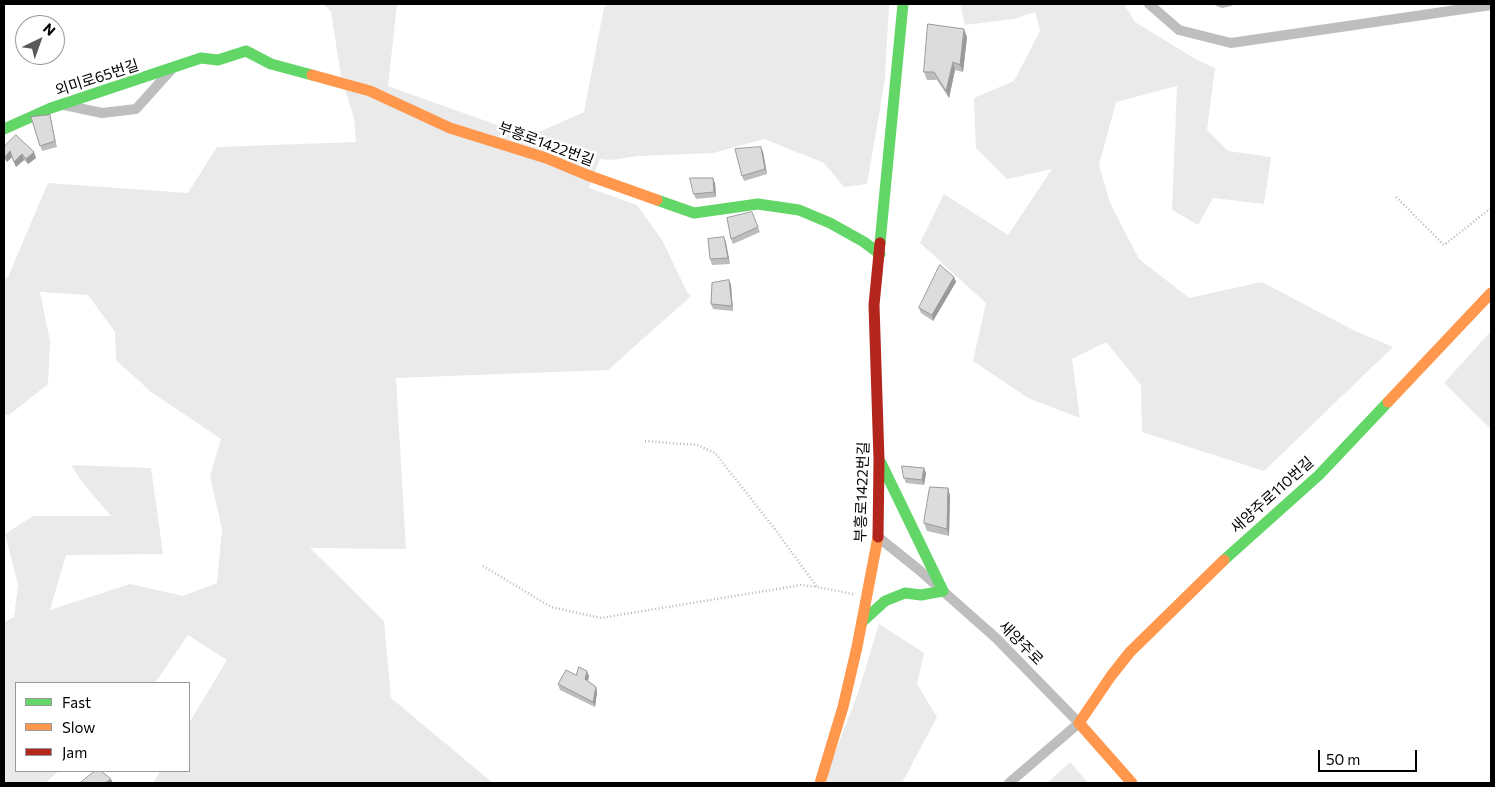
<!DOCTYPE html>
<html>
<head>
<meta charset="utf-8">
<style>
	body { margin:0 }
	#map { position:relative; width:1495px; height:787px; overflow:hidden; background:#fff; font-family:Commissioner,sans-serif }
	canvas { display:block }
	.frame { position:absolute; inset:0; border:5px solid #000; pointer-events:none }
	.legend { position:absolute; left:15px; top:682px; width:175px; height:90px; box-sizing:border-box; background:#fff; border:1px solid #999; margin:0; padding:6px 9px; list-style:none; font-size:15px; color:#000 }
	.legend li { display:flex; align-items:center; gap:10px; height:25px }
	.legend b { width:25px; border:1px solid #999 }
	.north { position:absolute; left:15px; top:15px; width:50px; height:50px; box-sizing:border-box; background:#fff; border:1px solid #999; border-radius:50%; rotate:42deg; font-size:14px; font-weight:700; line-height:20px; text-align:center; color:#000 }
	.north::after { content:''; display:block; margin:auto; width:18px; height:22px; background:#595959; clip-path:polygon(50% 0,100% 100%,50% 72%,0 100%) }
	.scale { position:absolute; left:1318px; top:750px; width:99px; height:22px; box-sizing:border-box; border:2px solid #000; border-top:0; padding-left:6px; font-size:15px; line-height:18px; white-space:nowrap; color:#000; -webkit-text-stroke:4px #fff; paint-order:stroke }
</style>
</head>
<body>
<div id="map">
<canvas width="1495" height="787"></canvas>
<div class="frame"></div>
<ul class="legend">
<li><b style="height:6px;background:#63d668"></b>Fast</li>
<li><b style="height:6px;background:#ff974d"></b>Slow</li>
<li><b style="height:6px;background:#b3261e"></b>Jam</li>
</ul>
<div class="north">N</div>
<div class="scale">50 m</div>
</div>
<script>
const context = document.querySelector('canvas').getContext('2d');
context.lineJoin = 'round';
function fill(path, color) {
  context.fillStyle = color;
  context.fill(path, 'evenodd');
}
function stroke(path, color, width, dash) {
  context.strokeStyle = color;
  context.lineWidth = width;
  context.lineCap = dash ? 'butt' : 'round';
  context.setLineDash(dash || []);
  context.stroke(path);
}
function write(font, color, halo, rows, align = 'center') {
  context.font = font + ' Commissioner,"Noto Sans KR",sans-serif';
  context.lineWidth = 5;
  context.setLineDash([]);
  context.textBaseline = 'middle';
  context.strokeStyle = halo;
  context.fillStyle = color;
  for (const [text, x, y, turn = 0] of rows) {
    context.save();
    context.translate(x, y);
    context.rotate((+turn || 0) * Math.PI / 180);
    context.textAlign = isNaN(turn) ? turn : align;
    if (halo) context.strokeText(text, 0, 0);
    context.fillText(text, 0, 0);
    context.restore();
  }
}
fill(new Path2D(`
	M323,4H397L388,86L508,129L541,131L584,112L604,7L610,4H889L885,79L867,184L844,187L824,163L764,139L713,153L638,156L611,160L600,159L589,188L637,205L662,240L687,292L691,296L608,370L396,378L406,549L310,548L384,621L391,698L493,783H153L160,771H189V723L227,660L188,635L155,683H16V771H59L45,783H4V622L14,617L18,585L5,534L33,516H111L82,482L71,465L151,468L163,554L66,555L50,610L130,584L183,596L217,583L222,529L210,476L221,439L151,392L116,360L115,332L88,295L40,292L50,341L48,384L9,415H4V280L8,277L48,183L188,193L217,147L356,142L354,118L341,77L331,11Z
	M960,4H1124L1135,22L1197,60L1215,68L1207,130L1228,151L1271,157L1264,204L1213,198L1198,225L1172,210L1177,86L1116,102L1099,165L1110,203L1139,259L1189,298L1262,282L1355,331L1393,347L1264,471L1142,432L1141,385L1106,342L1072,359L1080,418L1028,398L973,361L986,303L920,243L944,194L1008,235L1052,169L1007,179L976,148L974,98L1014,81L1040,31L1035,12L1014,19L965,25Z
	M1491,331V429L1444,383Z
	M879,624L924,653L917,684L937,717L902,783H823L857,696Z
	M1070,762L1088,783H1047Z`), '#eaeaea');
stroke(new Path2D(`
	M1217,4L1222,6L1231,4`), '#bcbcbc', 4);
stroke(new Path2D(`
	M1396,197L1444,245L1491,208
	M645,441L697,445L715,453L774,528L817,587
	M483,566L551,607L601,618L801,585L817,587L853,594`), '#b8b8b8', 2.5, [1, 2.5]);
stroke(new Path2D(`
	M1149,4L1179,30L1231,43L1491,5
	M64,105L102,113L136,109L171,70
	M878,537L918,569L996,638L1079,723L1009,783`), '#bebebe', 10);
stroke(new Path2D(`
	M4,129L51,108L201,58L218,60L246,51L271,64L312,75
	M657,200L694,213L758,204L799,210L830,223L864,242L880,254
	M880,243L903,4
	M1224,560L1319,475L1388,402
	M862,622L885,601L905,593L921,595L943,591L881,463`), '#63d668', 11);
stroke(new Path2D(`
	M312,75L370,91L450,128L546,158L587,175L657,200
	M1388,402L1491,293
	M820,783L843,707L857,647L878,537
	M1132,783L1079,723L1111,676L1130,652L1224,560`), '#ff974d', 11);
stroke(new Path2D(`
	M878,537L879,460L874,305L880,243`), '#b3261e', 11);
fill(new Path2D(`
	M967,37L963,72L955,70L949,98L937,80H927L924,72Z
	M31,117L51,120L57,147L42,151Z
	M4,147L36,158L28,164L24,160L16,167L12,157L7,162L4,158Z
	M763,152L767,174L744,181L742,176Z
	M715,183L716,197L696,199L694,194Z
	M758,227L760,232L733,244L731,239Z
	M724,237L730,264L712,265L710,259Z
	M954,277L956,282L933,321L921,313L919,308Z
	M729,280L731,285L733,311L713,309L711,304Z
	M926,473L924,485L906,483L904,478Z
	M948,488L950,496L949,536L927,531L924,523Z
	M576,675L589,676L588,681L596,687L597,692L595,707L560,690L558,684Z`), '#bdbdbd');
fill(new Path2D(`
	M964,29L967,37L963,72L960,65Z
	M953,62L955,70L949,98L946,91Z
	M761,147L763,152L767,174L765,169Z
	M10,151L12,157L7,162L5,157Z
	M34,152L36,158L28,164L26,159Z
	M22,154L24,160L16,167L14,162Z
	M713,178L715,183L716,197L714,192Z
	M724,237L726,242L730,264L728,258Z
	M954,277L956,282L933,321L932,315Z
	M729,280L731,285L733,311L732,306Z
	M924,468L926,473L924,485L922,480Z
	M948,488L950,496L949,536L947,529Z
	M587,671L589,676L587,684L585,679Z
	M596,687L597,692L595,707L593,702Z
	M111,779L113,783H105Z`), '#9a9a9a');
const building = new Path2D(`
	M928,24L964,29L960,65L953,62L946,91L934,72H924Z
	M50,115L55,141L40,146L31,117Z
	M16,135L34,152L26,159L22,154L14,162L10,151L5,157L4,155V147Z
	M761,147L765,169L742,176L735,149Z
	M690,178H713L714,192L694,194Z
	M752,212L758,227L731,239L727,218Z
	M724,237L728,258L710,259L708,239Z
	M940,265L954,277L932,315L919,308Z
	M729,280L732,306L711,304L712,283Z
	M902,466L924,468L922,480L904,478Z
	M930,487L948,488L947,529L924,523Z
	M579,667L587,671L585,679L596,687L593,702L558,684L566,670L576,675Z
	M95,771H101L111,779L105,783H80Z`);
fill(building, '#dcdcdc');
stroke(building, '#9a9a9a', 1);
write('15px', '#000', '#fff', [
	["외미로65번길",97,78,-18],
	["부흥로1422번길",546,144,20],
	["부흥로1422번길",862,492,-88],
	["새양주로110번길",1272,495,-42],
	["새양주로",1021,643,45]
]);
</script>
</body>
</html>
